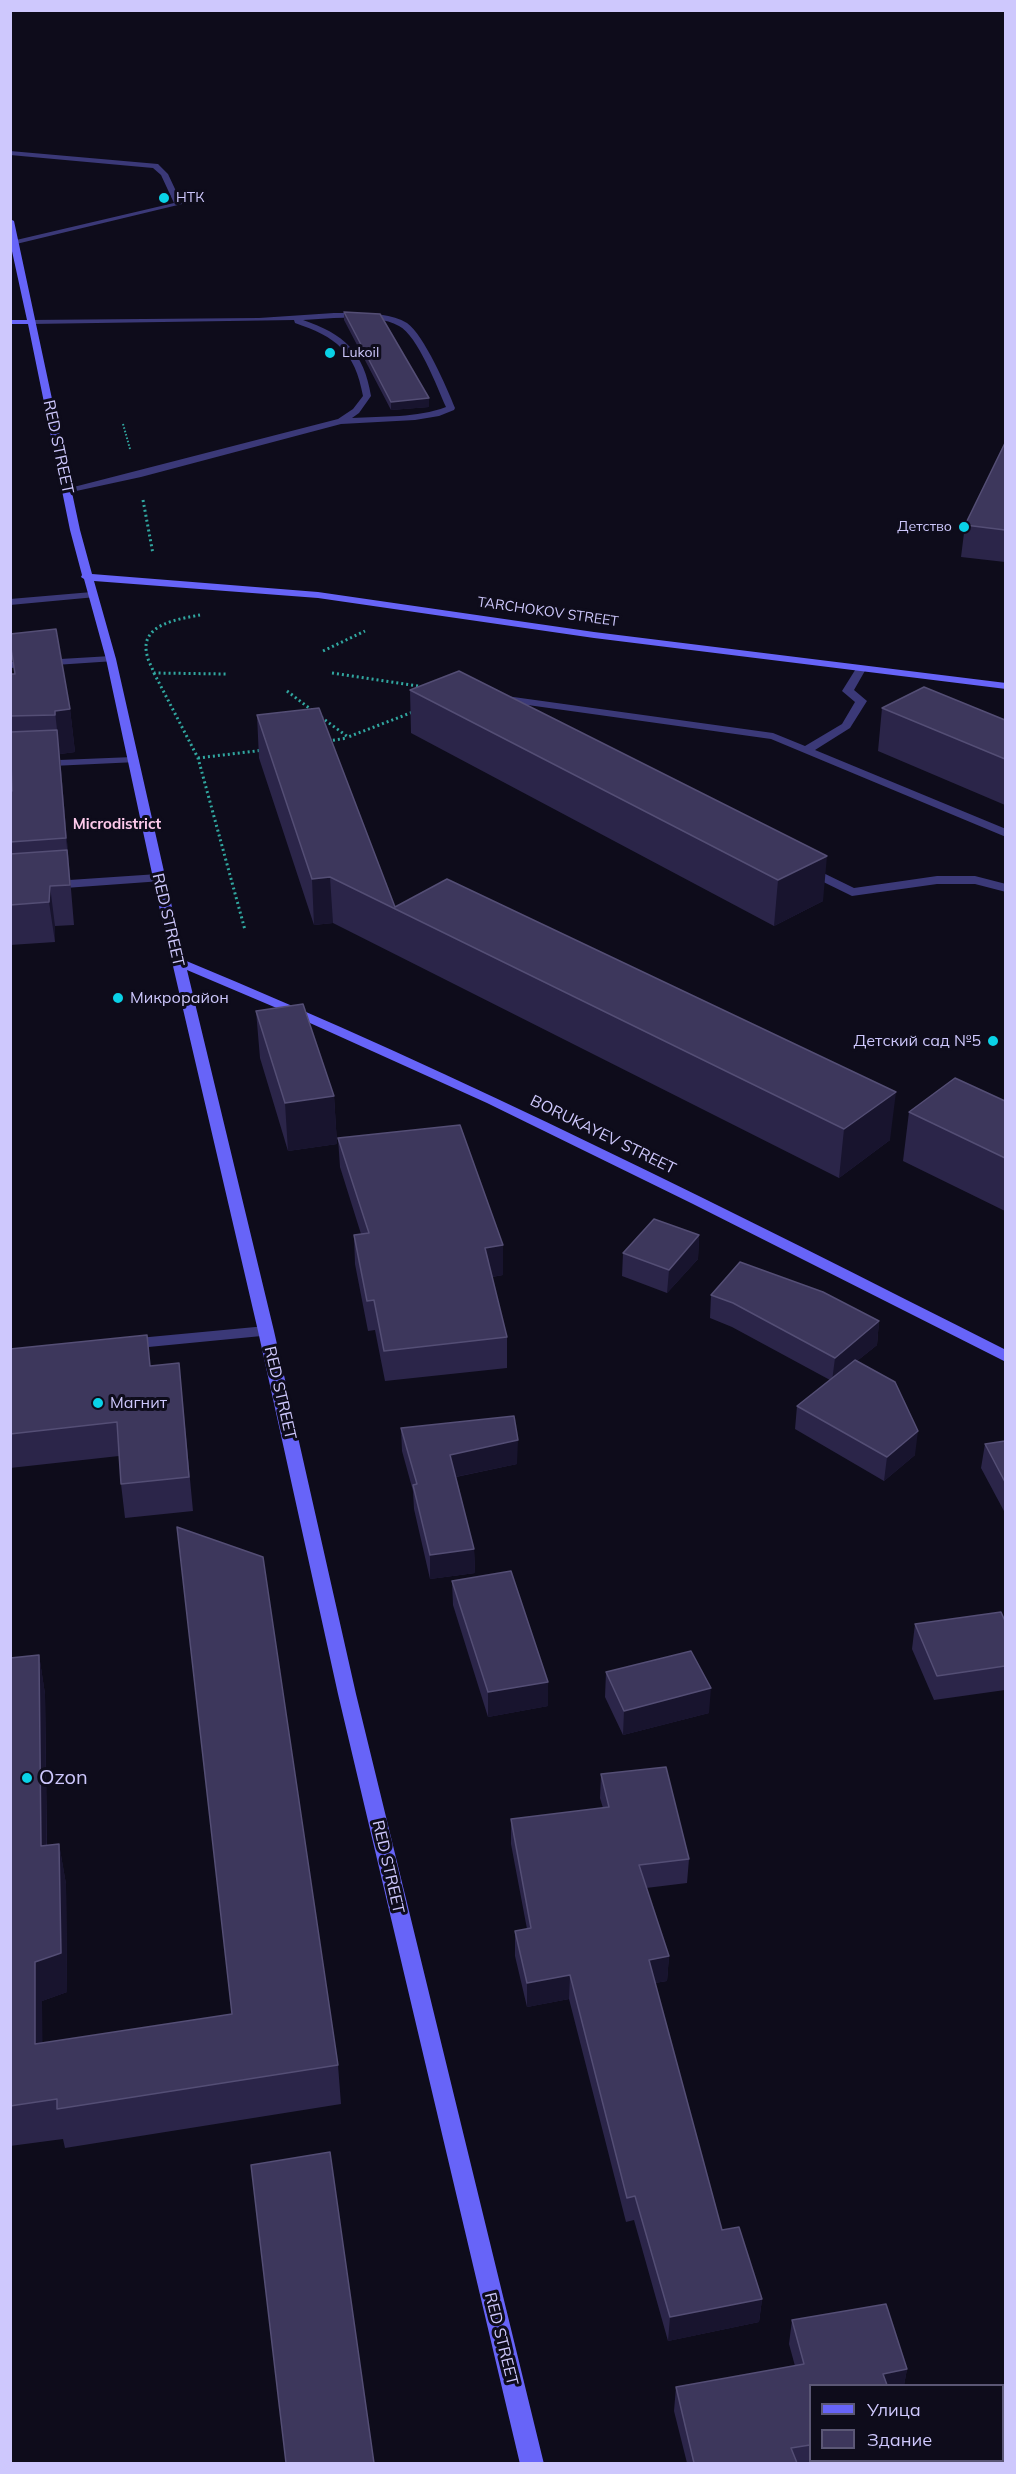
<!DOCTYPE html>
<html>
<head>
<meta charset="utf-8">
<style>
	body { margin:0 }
	#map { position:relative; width:1016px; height:2474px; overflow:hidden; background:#0e0c1b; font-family:Mulish,sans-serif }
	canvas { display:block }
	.frame { position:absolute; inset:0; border:12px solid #cec8fd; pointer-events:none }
	.legend { position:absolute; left:809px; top:2384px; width:195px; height:78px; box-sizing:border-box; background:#0e0c1b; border:2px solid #5b5775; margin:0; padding:8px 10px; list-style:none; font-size:18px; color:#cec8fd }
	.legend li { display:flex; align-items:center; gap:12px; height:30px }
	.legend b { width:30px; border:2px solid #5b5775 }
</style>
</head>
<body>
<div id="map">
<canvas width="1016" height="2474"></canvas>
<div class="frame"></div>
<ul class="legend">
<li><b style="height:8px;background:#6764f8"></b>Улица</li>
<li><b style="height:16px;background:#3d375c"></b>Здание</li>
</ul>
</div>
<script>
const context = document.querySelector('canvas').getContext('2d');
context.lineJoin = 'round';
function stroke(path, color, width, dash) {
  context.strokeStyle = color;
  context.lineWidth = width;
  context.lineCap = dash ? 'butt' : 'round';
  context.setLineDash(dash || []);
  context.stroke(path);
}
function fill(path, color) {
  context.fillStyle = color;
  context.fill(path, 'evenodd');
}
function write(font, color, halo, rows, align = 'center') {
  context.font = font + ' Mulish,sans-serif';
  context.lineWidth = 6;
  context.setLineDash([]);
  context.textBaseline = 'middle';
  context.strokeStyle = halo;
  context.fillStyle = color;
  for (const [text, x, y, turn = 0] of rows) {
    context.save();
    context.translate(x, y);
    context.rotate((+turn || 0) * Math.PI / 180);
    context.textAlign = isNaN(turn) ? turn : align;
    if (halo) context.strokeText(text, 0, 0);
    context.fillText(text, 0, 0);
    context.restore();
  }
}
stroke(new Path2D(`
	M123,424L130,449`), '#31a7a0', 2, [1.5, 2]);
stroke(new Path2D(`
	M143,500L153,554
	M200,615C179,619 139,624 147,655C148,661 152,667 154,673L226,674
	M323,651L365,631
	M154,673L198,758L245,930
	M332,673L424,687
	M287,691L313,711
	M321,717L348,737L413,712
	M328,741L347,738
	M198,758L264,750`), '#31a7a0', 3, [2, 3]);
fill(new Path2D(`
	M10,151L158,164L168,174L182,204L12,245V241L174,203L161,175L153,168L10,155Z
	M334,313C356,313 388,311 407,323C424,335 447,388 455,408L454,410L439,416L415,420L341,424L141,477L67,493L62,490L338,419L353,409L363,396C355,351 336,337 295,323L294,320L31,324L27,322L28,320L259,318ZM334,318C355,318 380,316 399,326C418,336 437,387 446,407C417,418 383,416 352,418L359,413L371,396C364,352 344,334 303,320Z
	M92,592L96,593V597L10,605V599Z
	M111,656L116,659L115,661L10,668V662Z
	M861,666L866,669L854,690L867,701L850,728L815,750L1006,829V837L771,739L499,701L493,698L499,695L773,733L805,746L842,724L855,702L842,691L857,667Z
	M133,757L139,760L137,762L10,768V762Z
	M809,866L854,888L937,876H975L1006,884V892L975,884H937L852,896L805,873L803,870Z
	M158,874L164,878L162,881L10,892V884Z
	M266,1326L274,1331L272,1335L128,1349L120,1344L128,1339Z`), '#3b3978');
fill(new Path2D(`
	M10,219L14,221L80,530L92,574L318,592L594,632L1006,683V689L594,638L318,598L94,581L116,659L184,960C465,1076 735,1213 1006,1350V1362L693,1204L487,1103L279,1009L187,970L274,1331L356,1694L544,2464H520L338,1694L258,1331L159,906L106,659L84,579L81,577L82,575L70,530L28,324H10V320H27L10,242Z`), '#6764f8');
fill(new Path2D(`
	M344,312L429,398V407L391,410L344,320Z
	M1005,443V562L961,557L965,525Z
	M10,642L70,709L75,752L60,754V758L74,925L55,926V942L10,945V791H12L10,770V674H15Z
	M410,690L823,901L774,926L411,733Z
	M882,708L1005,720V805L878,751Z
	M257,715L395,907L890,1140L839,1178L333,923L314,925L259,758Z
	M256,1011L334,1096L337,1144L288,1151L260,1058Z
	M1005,1101V1211L903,1161L909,1112Z
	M338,1138L503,1245V1275L492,1277L507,1337V1368L385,1381L375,1330L368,1331L355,1264L354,1235L361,1234L340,1167Z
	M699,1235L698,1259L667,1293L622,1276L623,1253Z
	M711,1295L879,1321L877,1345L857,1361L915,1455L884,1481L795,1429L797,1406L830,1380L732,1327L710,1318Z
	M10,1349L151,1366L179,1363L193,1511L125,1518L121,1484L119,1456L10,1468Z
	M401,1428L517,1464L456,1477L474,1549L475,1573L430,1579L414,1509L413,1491L402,1451Z
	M1005,1441V1513L981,1468L985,1444Z
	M452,1581L548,1706L488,1717L453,1605Z
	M1005,1621V1690L934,1700L912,1649L915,1624Z
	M39,1655L45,1694L47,1846L59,1844L66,1884L67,1992L42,2001V2043L338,2065L341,2104L65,2148L63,2139L10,2146V1658Z
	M606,1672L709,1713L623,1735L605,1697Z
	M601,1774L689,1859L687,1883L646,1888L669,1956L667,1981L655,1983L722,2230L762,2299L759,2322L668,2341L634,2220L626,2222L569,1999L527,2007L515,1956V1931L527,1929L511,1844V1819L603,1808L600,1798Z
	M792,2320L907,2369L904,2385H810V2460H851L834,2463H687L674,2411L676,2387L795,2366L789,2344Z`), '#2b2549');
fill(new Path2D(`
	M429,398V407L391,410V402Z
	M70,709L75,752L60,754V758L55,711Z
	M57,730L61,768L70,878L66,838Z
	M827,856L823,901L774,926L778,880Z
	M330,877L333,923L314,925L312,879Z
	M50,886L55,926V942L49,902Z
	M896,1092L890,1140L839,1178L844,1129Z
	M334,1096L337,1144L288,1151L285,1103Z
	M699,1235L698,1259L667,1293L669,1270Z
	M503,1245V1275L485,1278V1248Z
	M879,1321L877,1345L832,1381L835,1358Z
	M918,1431L915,1455L884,1481L887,1457Z
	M518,1440L517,1464L450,1478V1455Z
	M474,1549L475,1573L430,1579V1555Z
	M39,1655L45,1694L47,1886L41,1846Z
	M548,1682V1706L488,1717V1692Z
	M711,1688L709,1713L623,1735L624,1711Z
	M59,1844L66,1884L67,1992L42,2001L43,2083L35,2044V1962Z
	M669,1956L667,1981L648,1984L649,1960Z
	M570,1975L569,1999L527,2007V1983Z
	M762,2299L759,2322L668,2341L670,2317Z
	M907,2369L904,2385H881L883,2374Z`), '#18142e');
const building = new Path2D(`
	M344,312L380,314L429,398L391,402Z
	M1005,443V530L965,525Z
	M56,629L70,709L55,711V715L10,716V674H15L10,641V634Z
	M459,671L827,856L778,880L410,690Z
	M924,687L1005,720V759L882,708Z
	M319,708L395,907L447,879L896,1092L844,1129L330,877L312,879L257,715Z
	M57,730L66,838L10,842V791H12L10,732Z
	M67,850L70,885L50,886L49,902L10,905V854Z
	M303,1004L334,1096L285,1103L256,1011Z
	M955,1078L1005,1101V1158L909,1112Z
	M460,1125L503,1245L485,1248L507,1337L384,1351L374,1300L367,1301L354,1235L369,1233L338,1138Z
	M654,1219L699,1235L669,1270L623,1253Z
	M740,1262L823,1292L879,1321L835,1358L733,1303L711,1295Z
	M147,1335L150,1366L179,1363L189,1477L121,1484L117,1422L10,1434V1349Z
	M855,1360L895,1382L918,1431L887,1457L797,1406Z
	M514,1416L518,1440L450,1455L474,1549L430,1555L413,1485L417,1484L401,1428Z
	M1005,1441V1482L985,1444Z
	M177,1527L263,1557L338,2065L57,2109V2099L10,2106V1658L39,1655L41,1846L59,1844L61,1953L35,1962V2044L232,2014Z
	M511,1571L548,1682L488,1692L452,1581Z
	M1001,1612L1005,1621V1666L937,1676L915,1624Z
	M691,1651L711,1688L624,1711L606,1672Z
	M666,1767L689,1859L639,1865L669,1956L649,1960L722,2230L739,2227L762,2299L670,2317L635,2196L627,2198L570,1975L527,1983L515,1931L531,1928L511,1819L609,1807L601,1774Z
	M330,2152L374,2463H286L251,2165Z
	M886,2304L907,2369L883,2374L887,2385H810V2445L791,2448L797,2463H694L676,2387L804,2364L792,2320Z`);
fill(building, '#3d375c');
stroke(building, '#544e75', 1.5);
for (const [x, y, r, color] of [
	[164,198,6,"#0ad2e7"],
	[330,353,6,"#0ad2e7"],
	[964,527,6,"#0ad2e7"],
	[118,998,6,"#0ad2e7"],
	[993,1041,6,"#0ad2e7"],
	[98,1403,6,"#0ad2e7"],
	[27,1778,6,"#0ad2e7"]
]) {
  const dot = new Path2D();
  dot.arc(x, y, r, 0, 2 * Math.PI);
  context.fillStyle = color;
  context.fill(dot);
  stroke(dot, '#0e0c1b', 2);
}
write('14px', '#cec8fd', '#0e0c1b', [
	["НТК",176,198],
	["Lukoil",342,353],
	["Детство",952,527,"right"]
], 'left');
write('14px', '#cec8fd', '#0e0c1b', [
	["TARCHOKOV STREET",548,612,8]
]);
write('bold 15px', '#fdcaeb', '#0e0c1b', [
	["Microdistrict",117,824]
]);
write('16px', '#cec8fd', '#0e0c1b', [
	["RED STREET",58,447,78],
	["RED STREET",168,920,77],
	["BORUKAYEV STREET",603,1135,26],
	["RED STREET",280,1393,77],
	["RED STREET",388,1867,77],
	["RED STREET",501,2339,76]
]);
write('16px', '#cec8fd', '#0e0c1b', [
	["Микрорайон",130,998],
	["Детский сад №5",981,1041,"right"],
	["Магнит",110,1403]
], 'left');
write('20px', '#cec8fd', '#0e0c1b', [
	["Ozon",39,1778]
], 'left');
</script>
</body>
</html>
